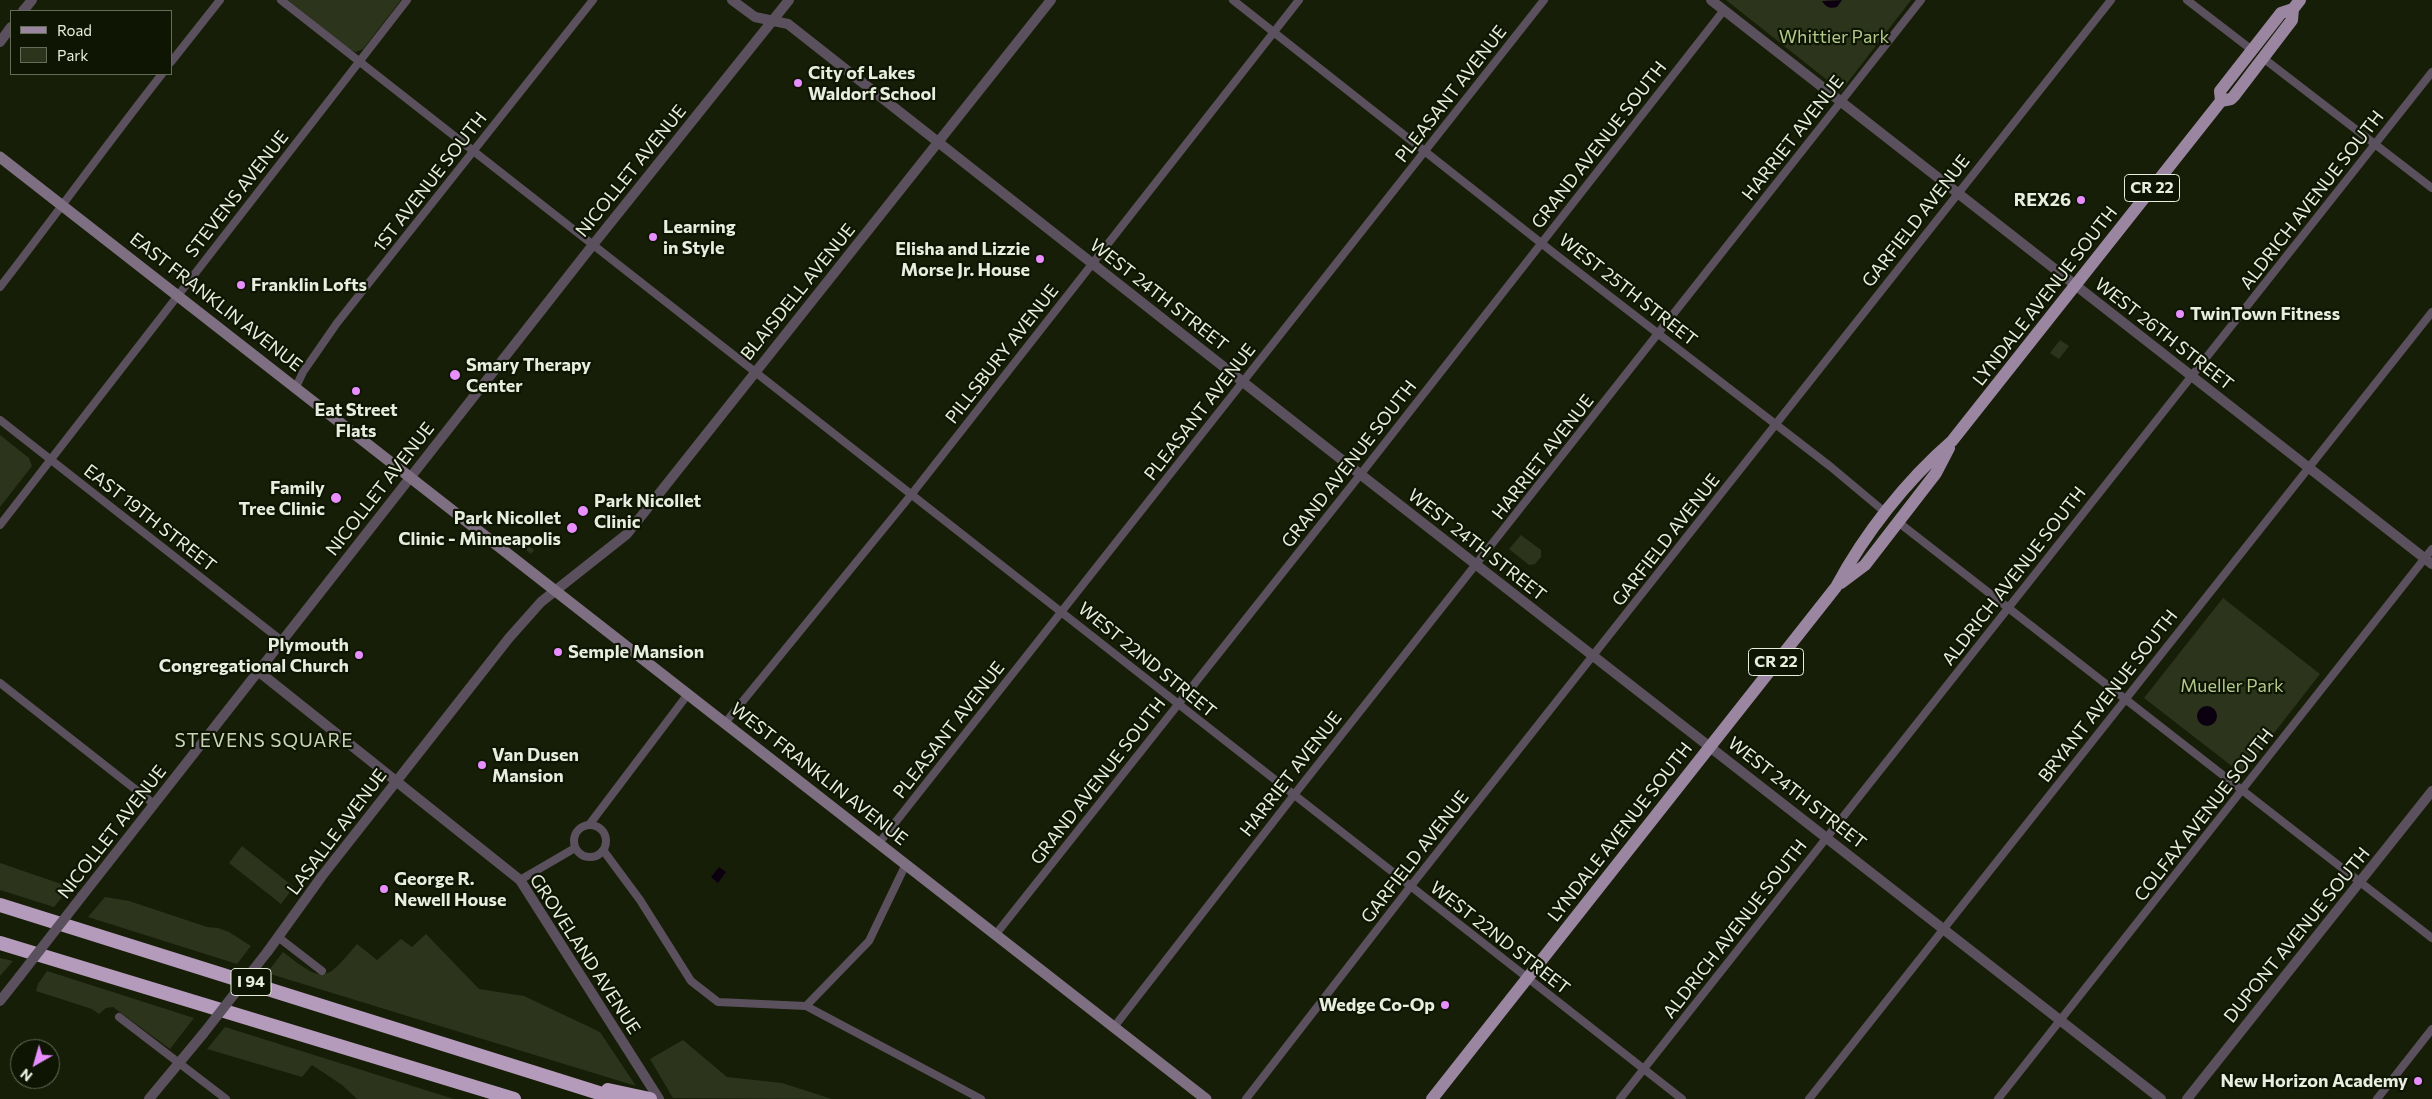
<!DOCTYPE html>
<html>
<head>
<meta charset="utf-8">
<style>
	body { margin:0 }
	#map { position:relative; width:2432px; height:1099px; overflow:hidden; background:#171e08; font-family:Commissioner,sans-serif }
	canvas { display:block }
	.legend { position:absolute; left:10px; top:10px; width:162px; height:65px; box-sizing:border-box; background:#0e1502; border:1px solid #656c5a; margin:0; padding:6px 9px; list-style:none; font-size:15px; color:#e8eedf }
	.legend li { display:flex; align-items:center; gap:10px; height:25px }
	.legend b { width:25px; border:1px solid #656c5a }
	.north { position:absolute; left:10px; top:1039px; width:50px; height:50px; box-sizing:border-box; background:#0e1502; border:1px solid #656c5a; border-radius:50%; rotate:218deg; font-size:14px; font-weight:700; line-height:20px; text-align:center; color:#e8eedf }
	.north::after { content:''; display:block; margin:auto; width:18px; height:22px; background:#e88eff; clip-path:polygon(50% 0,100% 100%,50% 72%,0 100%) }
</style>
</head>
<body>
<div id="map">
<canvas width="2432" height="1099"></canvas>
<ul class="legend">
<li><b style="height:6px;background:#9b86a1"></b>Road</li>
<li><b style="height:14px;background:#2c341c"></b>Park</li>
</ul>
<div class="north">N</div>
</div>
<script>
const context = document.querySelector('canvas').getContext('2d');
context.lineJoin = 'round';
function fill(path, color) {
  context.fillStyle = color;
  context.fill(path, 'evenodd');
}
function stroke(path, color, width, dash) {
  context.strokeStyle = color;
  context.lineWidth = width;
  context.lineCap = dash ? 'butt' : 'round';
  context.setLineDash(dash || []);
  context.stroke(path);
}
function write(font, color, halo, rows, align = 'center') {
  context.font = font + ' Commissioner,sans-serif';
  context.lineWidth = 4.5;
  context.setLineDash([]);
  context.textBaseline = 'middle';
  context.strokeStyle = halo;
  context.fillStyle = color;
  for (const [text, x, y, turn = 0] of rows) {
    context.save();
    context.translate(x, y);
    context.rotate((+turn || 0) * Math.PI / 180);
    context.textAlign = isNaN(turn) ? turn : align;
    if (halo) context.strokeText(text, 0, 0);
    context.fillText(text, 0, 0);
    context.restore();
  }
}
fill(new Path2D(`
	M288,0H401L363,49L356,52L350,50Z
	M1726,0H1911L1841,91Z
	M2060,340L2069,346L2059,359L2050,353Z
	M0,435L29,458L32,466L0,507Z
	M1521,535L1541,550V557L1535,564L1529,565L1509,549Z
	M515,536L534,550L531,554L512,539Z
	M2223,598L2320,674L2242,774L2144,698Z
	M242,846L294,887L281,904L229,863Z
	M0,863L70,887L54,907L0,890Z
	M105,897L129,901L207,927L218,928L229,932L251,946L237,964L88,917Z
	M426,934L479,989L524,996L600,1032L636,1086L267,973L283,952C324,984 325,982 357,944L377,960L401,939L412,947Z
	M0,958L13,961L0,976Z
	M47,971L194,1018L170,1049L113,1007L106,1008L99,1014L92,1009L36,991L38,984Z
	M225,1027L454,1099H357L342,1085L312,1065L302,1077L207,1049Z
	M683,1040L727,1077L782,1083L832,1099L673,1098L650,1059Z`), '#2c341c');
fill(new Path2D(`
	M1842,0L1837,7C1829,9 1826,7 1822,1Z
	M2197 716a10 10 0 1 1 20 0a10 10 0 1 1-20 0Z
	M719,867L726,872L718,883L711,877Z`), '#0c0010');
stroke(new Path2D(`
	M281,0L1682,1099
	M1233,0L1555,254L1831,467L1886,513
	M2187,0L2252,50
	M2263,58L2432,188
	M171,62L220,0
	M0,287C55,216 107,144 162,74
	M296,387L303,372L337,323L593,0
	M0,420L282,641
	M1898,522L2432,938
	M0,525L407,0
	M0,683L154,804
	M725,723L911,495L1299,0
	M589,825L688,694
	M574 841a16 16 0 1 1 32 0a16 16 0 1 1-32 0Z
	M879,843L1544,0
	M603,850L640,900L691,981L718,1002L806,1006L981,1099
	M520,880L575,848
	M996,934L1360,475L1724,10
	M278,937L322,971
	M806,1006L869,941L906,864
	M119,1017L226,1099
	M1114,1027L1301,786L1921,0
	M1246,1099L1410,887L2111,0
	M1620,1099L2432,72
	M1809,1099L2432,312
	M1998,1099L2432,549
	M2377,1099L2432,1029`), '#5b505d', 8);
stroke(new Path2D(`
	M732,0L755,17L788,24L1351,467L2161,1099
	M1711,0L2432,564
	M23,11L32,0
	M0,42L11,27
	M258,671L520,880L659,1099
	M82,896L584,256L789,0
	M268,951L322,876L509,638L541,602L627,534L1051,0
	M0,1001L19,977
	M149,1099L203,1034
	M2187,1099L2432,791`), '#5b505d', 10);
stroke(new Path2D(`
	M0,157L1206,1099`), '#7f6f83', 11);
stroke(new Path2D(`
	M2221,101L2220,91L2281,13L2293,9L2300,0
	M1841,583L1865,565L1936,473L1949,448
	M1432,1099L1836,587C1865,533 1906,481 1952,441L2221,101L2231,99L2234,96L2292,20L2293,9`), '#9b86a1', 12);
stroke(new Path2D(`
	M0,905L618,1099
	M0,943L514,1099
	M608,1090L650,1099`), '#b59bbb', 14);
stroke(new Path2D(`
	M19,977L82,896
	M203,1034L268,951`), '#5b505d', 10);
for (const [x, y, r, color] of [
	[798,83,5,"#e88eff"],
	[2081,200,5,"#e88eff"],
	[653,237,5,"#e88eff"],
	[1040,259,5,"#e88eff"],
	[241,285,5,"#e88eff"],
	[2180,314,5,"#e88eff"],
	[455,375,6,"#e88eff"],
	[356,391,5,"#e88eff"],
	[336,498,6,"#e88eff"],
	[583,511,6,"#e88eff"],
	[572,528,6,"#e88eff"],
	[558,652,5,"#e88eff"],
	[359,655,5,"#e88eff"],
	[482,765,5,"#e88eff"],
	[384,889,5,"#e88eff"],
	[1445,1005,5,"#e88eff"],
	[2418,1081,5,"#e88eff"]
]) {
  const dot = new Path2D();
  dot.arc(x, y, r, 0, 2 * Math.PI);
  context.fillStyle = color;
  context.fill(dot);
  stroke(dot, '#0e1502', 2);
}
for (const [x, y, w] of [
	[2152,188,55],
	[1776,662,55],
	[251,982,40]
]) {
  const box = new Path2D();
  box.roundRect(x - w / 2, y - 13.5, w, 27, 4);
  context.fillStyle = '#0e1502';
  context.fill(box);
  stroke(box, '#e8eedf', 1);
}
write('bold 16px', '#e8eedf', null, [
	["CR 22",2152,188],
	["CR 22",1776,662],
	["I 94",251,982]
]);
write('18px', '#b3c88b', '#0e1502', [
	["Whittier Park",1834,37],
	["Mueller Park",2232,686]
]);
write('bold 18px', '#e8eedf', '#0e1502', [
	["City of Lakes",808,73],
	["Waldorf School",808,94],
	["REX26",2071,200,"right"],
	["Learning",663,227],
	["in Style",663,248],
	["Elisha and Lizzie",1030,249,"right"],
	["Morse Jr. House",1030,270,"right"],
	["Franklin Lofts",251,285],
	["TwinTown Fitness",2190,314],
	["Smary Therapy",466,365],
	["Center",466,386],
	["Eat Street",356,410,"center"],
	["Flats",356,431,"center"],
	["Family",325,488,"right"],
	["Tree Clinic",325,509,"right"],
	["Park Nicollet",594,501],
	["Clinic",594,522],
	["Park Nicollet",561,518,"right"],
	["Clinic - Minneapolis",561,539,"right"],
	["Plymouth",349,645,"right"],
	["Congregational Church",349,666,"right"],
	["Semple Mansion",568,652],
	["Van Dusen",492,755],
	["Mansion",492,776],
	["George R.",394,879],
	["Newell House",394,900],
	["Wedge Co-Op",1435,1005,"right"],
	["New Horizon Academy",2408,1081,"right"]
], 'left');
write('18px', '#e8eedf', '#0e1502', [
	["PLEASANT AVENUE",1451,94,-52],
	["HARRIET AVENUE",1793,138,-52],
	["GRAND AVENUE SOUTH",1599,145,-52],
	["NICOLLET AVENUE",631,171,-51],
	["1ST AVENUE SOUTH",430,182,-52],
	["STEVENS AVENUE",237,194,-52],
	["ALDRICH AVENUE SOUTH",2312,200,-52],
	["GARFIELD AVENUE",1916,221,-52],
	["WEST 25TH STREET",1628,290,38],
	["BLAISDELL AVENUE",798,292,-51],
	["WEST 24TH STREET",1159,295,38],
	["LYNDALE AVENUE SOUTH",2045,296,-52],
	["EAST FRANKLIN AVENUE",216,302,38],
	["WEST 26TH STREET",2164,334,38],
	["PILLSBURY AVENUE",1002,354,-52],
	["PLEASANT AVENUE",1200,412,-52],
	["HARRIET AVENUE",1543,457,-52],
	["GRAND AVENUE SOUTH",1349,464,-52],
	["NICOLLET AVENUE",380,489,-52],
	["EAST 19TH STREET",150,518,38],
	["GARFIELD AVENUE",1666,540,-52],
	["WEST 24TH STREET",1477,545,38],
	["ALDRICH AVENUE SOUTH",2014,576,-52],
	["WEST 22ND STREET",1147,660,39],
	["BRYANT AVENUE SOUTH",2108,696,-52],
	["PLEASANT AVENUE",949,730,-52],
	["WEST FRANKLIN AVENUE",819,774,38],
	["HARRIET AVENUE",1291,774,-52],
	["GRAND AVENUE SOUTH",1098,781,-52],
	["WEST 24TH STREET",1797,793,38],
	["COLFAX AVENUE SOUTH",2204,815,-52],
	["NICOLLET AVENUE",112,832,-52],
	["LASALLE AVENUE",337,832,-53],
	["LYNDALE AVENUE SOUTH",1620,832,-52],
	["GARFIELD AVENUE",1415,857,-52],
	["ALDRICH AVENUE SOUTH",1735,929,-52],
	["DUPONT AVENUE SOUTH",2297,935,-51],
	["WEST 22ND STREET",1500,938,38],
	["GROVELAND AVENUE",585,954,57]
]);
context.letterSpacing = '1px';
write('19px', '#c9d4b7', '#0e1502', [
	["STEVENS SQUARE",264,741]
]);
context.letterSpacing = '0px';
</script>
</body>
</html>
